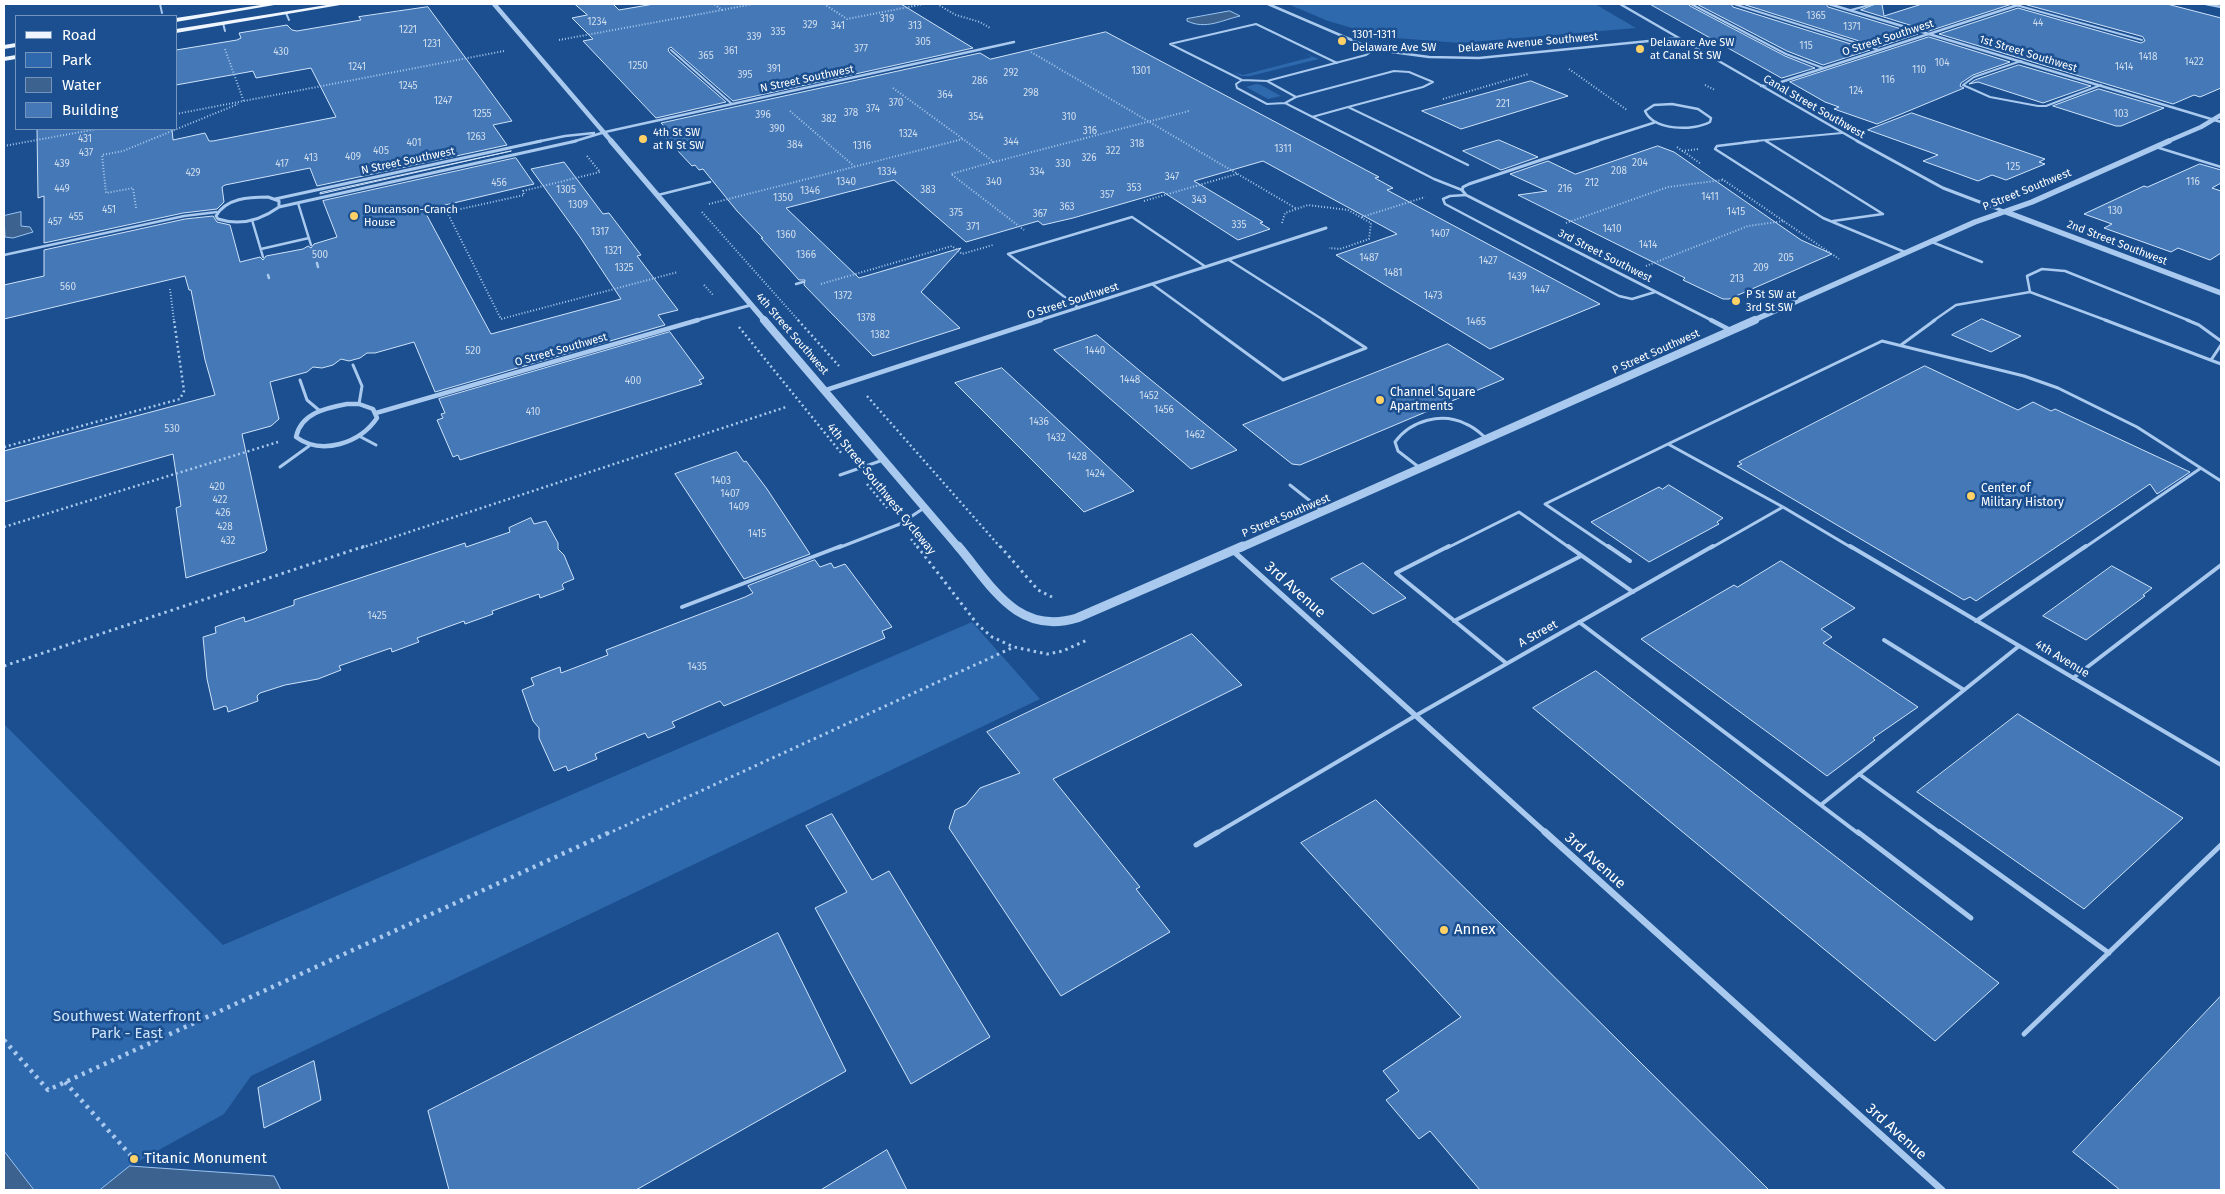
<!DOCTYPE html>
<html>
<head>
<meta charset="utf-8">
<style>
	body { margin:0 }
	#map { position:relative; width:2225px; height:1194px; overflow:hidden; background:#1b4f8f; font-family:"Fira Sans",sans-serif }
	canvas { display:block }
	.frame { position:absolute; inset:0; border:5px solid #fff; pointer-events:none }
	.legend { position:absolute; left:15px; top:15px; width:162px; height:115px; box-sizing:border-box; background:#1b4f8f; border:1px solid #7695bc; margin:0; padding:6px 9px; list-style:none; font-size:15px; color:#fff }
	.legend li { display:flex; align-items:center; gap:10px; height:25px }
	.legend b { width:25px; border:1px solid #7695bc }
</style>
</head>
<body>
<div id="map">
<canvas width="2225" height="1194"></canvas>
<div class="frame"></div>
<ul class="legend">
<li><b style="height:6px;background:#f0f6ff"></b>Road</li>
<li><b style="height:14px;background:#2e69ad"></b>Park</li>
<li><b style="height:14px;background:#3c6290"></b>Water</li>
<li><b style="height:14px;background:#4478b7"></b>Building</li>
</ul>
</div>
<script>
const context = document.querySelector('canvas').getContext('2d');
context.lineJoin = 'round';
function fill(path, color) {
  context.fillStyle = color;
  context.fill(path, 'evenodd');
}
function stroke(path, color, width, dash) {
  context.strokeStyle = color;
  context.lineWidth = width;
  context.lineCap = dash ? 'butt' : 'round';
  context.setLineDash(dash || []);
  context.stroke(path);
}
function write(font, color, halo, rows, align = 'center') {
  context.font = font + ' "Fira Sans",sans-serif';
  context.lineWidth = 5;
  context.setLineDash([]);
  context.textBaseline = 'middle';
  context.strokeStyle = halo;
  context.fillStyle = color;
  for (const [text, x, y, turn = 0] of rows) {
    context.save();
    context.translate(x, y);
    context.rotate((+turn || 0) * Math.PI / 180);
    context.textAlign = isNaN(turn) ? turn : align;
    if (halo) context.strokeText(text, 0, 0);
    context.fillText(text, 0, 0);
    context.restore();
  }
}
fill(new Path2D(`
	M1288,4H1595L1636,28L1460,43L1383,37L1328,21Z
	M1303,53L1319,59L1250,76H1241L1234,72L1243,75L1312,57Z
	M1256,84L1261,85L1281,96L1268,99L1246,87Z
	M972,622L1040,699L251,1076L224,1114L130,1166L100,1190H34L4,1151V724L223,945Z`), '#2e69ad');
const water = new Path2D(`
	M1230,11L1240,16C1222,20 1206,30 1187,21V19Z
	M21,212V226L30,227L33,232L13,238L5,237L4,216Z
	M4,1151L34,1190H4Z
	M130,1166L274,1176L281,1190H100Z`);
fill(water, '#3c6290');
stroke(water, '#9cc4f0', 1);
const building = new Path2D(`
	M575,4H613L619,10L654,4H901L973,48L733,101L671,47L668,49L669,52L726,102L656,118L583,41L593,39L572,18L587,15Z
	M1650,4H1688L1690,6L1785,56L1815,68L1782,78Z
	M1697,4H1731L1733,7L1870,50L1823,65L1787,51Z
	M1743,4H1826L1828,7L1918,34L1879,47Z
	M1876,4H1882L1884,16L1922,4H2012L1929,31L1861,10Z
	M2024,4H2167L2221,18V88L2200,97L2194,95L2173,104L1939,34L2018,8L2141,43L2145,41L2143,37Z
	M428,7L512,121L493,125L507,145L317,186L310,168L225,185L222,187L224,202L217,209L183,213L44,243V196L38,198L37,129H172L173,140L205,133L209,141H213L336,117L311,68L256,78L253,71L248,72L176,85V50L237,40L241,38L239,33L287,25L292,30L297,31L361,20L359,17Z
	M1106,32L1379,177L1375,178L1393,188L1387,190L1600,304L1490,349L1336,255L1397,234L1263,161L1194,181L1263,222L1260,223L1270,229L1238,240L1163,192L1073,218L1043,225L1038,221L966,242L894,180L786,208L859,278L961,248L921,292L960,328L873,356L804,285L805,280H799L761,238H763L737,211L703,169L699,170L695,165L692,166L663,135L665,134L661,129L666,128L661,123L980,53L990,59Z
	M1929,37L2010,62L1973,75L1961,83L1960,86L1964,88L1877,124L1834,109L1839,107L1825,102L1790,82Z
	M2019,65L2091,86L2043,103L1978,82L1969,84L1975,80Z
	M1531,81L1568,96L1461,129L1422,111Z
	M2099,89L2164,108L2121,126H2116L2053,106Z
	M1912,113L2045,159L2039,162L2045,164L2006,180L1992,175L1978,181L1923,161L1938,155L1868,130Z
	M1499,140L1538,157L1501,170L1463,151Z
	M1658,146L1674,152L1801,240L1832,254L1729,299H1723L1683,280L1685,278L1683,277L1518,195L1547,191L1510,174L1548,161L1575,174Z
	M511,151L320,194V193Z
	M516,158L534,184L424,210L491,334L621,299L580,237L531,169L564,162L603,214L609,213L641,255L637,256L678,310L658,315L665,325L435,392L414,342L375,353H367L360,358L349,361L341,359L333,365L322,368L313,367L307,372L270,382L279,419L271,426L242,434L267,550L265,552L186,578L176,508L181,506L173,454L4,502V451L215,395L205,360L191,290H189L185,276L4,319V285L44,276V250L185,219L213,216L217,222L230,225L240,262L260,257L263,260L266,256L303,249L308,246L311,248L314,244L337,237L323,201Z
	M2200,164L2221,170V183L2212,188L2221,191V253L2210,260L2178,248L2171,252L2104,228L2112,224L2084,214L2144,186L2147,187Z
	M1982,319L2021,336L1991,352L1952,335Z
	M670,332L704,378L699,380L702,384L460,460L458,455L453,457L437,420L443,418L441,414L445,413L439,399Z
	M1097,335L1140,371L1237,450L1191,469L1054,350Z
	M1448,344L1504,379L1300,465L1292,464L1243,425Z
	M1925,366L2018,410L2033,402L2051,411L2055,409L2190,472L2157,494L2150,484L1976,601L1970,597L1964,600L1737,466L1742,464L1739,462Z
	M1002,368L1088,448L1134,491L1084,512L955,383Z
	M737,452L744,462L746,461L767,489L810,554L744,579L675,474Z
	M1669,485L1723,518L1717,522L1719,524L1649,562L1591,522L1659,487L1662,489Z
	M531,518L534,524L546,521L558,543V549L564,555L574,579L564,583L562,585L564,589L540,598L539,594L492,611L493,614L465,624L464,621L417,638L419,642L392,652L391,648L339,666L341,670L318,679L285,685L260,693L257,696L258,701L228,712L227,707L225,706L214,710L207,679L203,637L216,633L215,627L244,617L245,622L294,605V600L465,543L466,547L510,532L509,528Z
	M815,560L820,567L831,563L834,568L845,564L892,627L882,631L885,638L724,706L720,701L672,722L675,727L648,738L645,733L595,754L597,759L568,771L566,766L554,771L539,738V728L533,721L522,690L534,685L531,678L560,667L561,673L608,655L606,650L745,597L753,593L748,586Z
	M1781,561L1855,608L1821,629L1832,637L1823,643L1918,707L1873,738L1875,740L1827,776L1641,639L1734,585L1737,587Z
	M1363,563L1406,598L1373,614L1331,579Z
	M2112,566L2152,588L2143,595L2145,596L2086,640L2043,616Z
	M1192,634L1242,685L1053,779L1140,887L1136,889L1170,932L1061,996L949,828L955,810L966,805L980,788L1020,773L987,732Z
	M1596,671L1645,709L1999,983L1935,1041L1533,708Z
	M2018,714L2183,818L2084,909L1917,792Z
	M1376,800L1769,1190H1480L1430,1131L1419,1139L1386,1100L1399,1091L1383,1071L1461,1017L1301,843Z
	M832,814L872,880L889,871L990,1037L911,1084L815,908L847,892L806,826Z
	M778,933L846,1071L636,1190H449L428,1111Z
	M2221,996V1190H2120L2073,1152Z
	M314,1061L321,1100L264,1128L258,1088Z
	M887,1150L907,1190H821Z`);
fill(building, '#4478b7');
stroke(building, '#cfe3fa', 1);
stroke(new Path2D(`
	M824,4L847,19L924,4
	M937,4L956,15L980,22L990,28
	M722,10L753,4
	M559,40L722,10L714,4
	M225,49L244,102
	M1031,52L1297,209
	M1569,69L1627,110
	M1705,85L1715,90
	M893,88L963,139
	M1443,99L1528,74
	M790,111L854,166
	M176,114L504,51
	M4,146L97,129
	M1677,147L1701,164
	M1682,151L1698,149
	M587,156L600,172L523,191L524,195L447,212L501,319L678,272
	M993,162L951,174L1024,230
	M1722,179L1839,259
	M1144,201L1237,174
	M709,204L963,139L994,162L1189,111
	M136,208L133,188L106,193L102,155L123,151L238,104
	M702,212L799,321
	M1362,217L1425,197
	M1282,223L1285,213L1308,205L1348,210L1371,223L1369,239L1340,249L1329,248
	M1566,223L1668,187L1723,180
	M1646,266L1748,226L1784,221
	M821,284L952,246L962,254L993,245
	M704,285L713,295
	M170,289L174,321`), '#a9c9ee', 2, [1, 2]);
stroke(new Path2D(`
	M798,320L839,366
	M739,327L842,454
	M867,396L1001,548
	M4,447L180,399L184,391L174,320
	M867,484L887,508
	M4,527L278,442
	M911,539L918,548
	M361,548L786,407`), '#a9c9ee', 2.5, [2, 3]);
stroke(new Path2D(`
	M917,546L978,625L992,637L1014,647L1047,654L1063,651L1087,640
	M1000,546L1038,590L1052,597
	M4,666L365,546
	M607,834L1014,647`), '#a9c9ee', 3, [2.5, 4]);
stroke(new Path2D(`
	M4,1040L48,1090L610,832
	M65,1082L134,1159`), '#a9c9ee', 4.5, [3, 5]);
stroke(new Path2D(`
	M160,4L162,13
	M1691,4L1786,54L1823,68
	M1734,4L1879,50
	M2016,5L2142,40
	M1851,10L1873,4
	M286,13L289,20
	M223,23L225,31
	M671,50L732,104
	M2021,61L1974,77L1963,85L1990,97L2038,106H2046L2101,85
	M1337,63L1256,24L1170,44L1242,80L1236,84L1237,88L1267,104L1285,103L1362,142
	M1242,80L1267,81L1366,55L1377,48
	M1267,81L1296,97L1285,103
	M1296,97L1394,71L1409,72L1433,82L1423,87L1348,107L1421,142
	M1312,117L1348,107
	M1766,141L1768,142
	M1745,142L1842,133`), '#a9c9ee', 2);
stroke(new Path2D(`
	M1360,141L1434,179L1462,190
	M1419,141L1468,165
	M1758,141L1717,146L1715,149L1823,218L1907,253
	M1766,141L1883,214L1833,221
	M2156,147L2221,167
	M658,195L710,182
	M1466,195L1450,196L1443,199L1445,204L1619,296L1632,299L1655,292
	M298,203L311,245
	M252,220L263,257
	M1932,242L1982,262
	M261,249L309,238
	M4,255L184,216L217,212
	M1229,260L1325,321
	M317,263L318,267
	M268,275L269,278
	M796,284L803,282
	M1152,284L1203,321
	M2030,292L2027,276L2042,269L2065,271L2190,321
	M1079,308L1008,254L1132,217L1206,267
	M1933,321L1956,305L2030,292L2108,321`), '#a9c9ee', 2.5);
stroke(new Path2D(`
	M1201,320L1283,380L1366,348L1323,320
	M2105,320L2221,364
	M2187,320L2199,325L2221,341
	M1901,345L1935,320
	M2211,360L2221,345
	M353,365L362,386L359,404
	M300,380L307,400L320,411
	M359,436L376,445
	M1668,444L1882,341L2024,376L2058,388L2137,427L2221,481
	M280,467L309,446
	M1420,468L1398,451L1395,442C1411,420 1442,412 1466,424C1474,427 1480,433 1486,438
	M840,475L883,460
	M1290,485L1324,512
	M838,548L900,524L924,508
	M1447,548L1519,512L1570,548
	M1610,548L1545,504L1668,444L1783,507
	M1711,548L1783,507L1852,548
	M2084,548L2201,468`), '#a9c9ee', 3);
stroke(new Path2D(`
	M1449,546L1396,573L1506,663
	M1568,546L1633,592
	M1608,546L1630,561
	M1850,546L2221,765
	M682,607L841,546
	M1454,621L1581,556
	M1976,621L2086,546
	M1579,622L1859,834
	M1884,640L1964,690
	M2073,678L2221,565
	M1859,774L1942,834
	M1822,804L2019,646
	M1215,834L1415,716L1713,546`), '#a9c9ee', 4);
stroke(new Path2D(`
	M1858,832L1971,918
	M1940,832L2109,953
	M1196,845L1218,832
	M2024,1034L2221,845`), '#a9c9ee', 5);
stroke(new Path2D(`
	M1268,4L1361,44L1392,52L1429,57L1479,58L1679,38
	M1620,4L1859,142
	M1829,4L2221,122
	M2206,4L2221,7
	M1761,86L1778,83L2021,4
	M1672,104L1698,109L1711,118L1710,122C1693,131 1654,131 1645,111L1654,105Z
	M536,142L565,136L594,133
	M572,142L605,132L1014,42
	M1594,142L1656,122`), '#a9c9ee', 2.5);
stroke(new Path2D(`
	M1598,141L1469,184L1463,187L1462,190L1466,195L1713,321
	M1857,141L1943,188L2006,212
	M268,197L279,201V207C261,220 240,226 218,219L216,216C226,198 249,197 268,197Z
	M275,199L541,141
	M279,207L576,141
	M694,321L751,305
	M1037,321L1326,228`), '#a9c9ee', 3);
stroke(new Path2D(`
	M1711,320L1732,331
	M826,390L1041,320
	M347,404H359L373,409L377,418C360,443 322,456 296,437C301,413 326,408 347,404Z
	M376,413L698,320`), '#a9c9ee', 4.5);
stroke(new Path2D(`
	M1233,551L1547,834`), '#a9c9ee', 5.5);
stroke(new Path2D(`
	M1545,832L1942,1190`), '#a9c9ee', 7);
stroke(new Path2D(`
	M494,4L612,142
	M2166,142L2201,127L2221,115`), '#a9c9ee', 4.5);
stroke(new Path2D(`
	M611,141L765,321
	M2006,212L2221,293
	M1752,321L1975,222L2032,202L2169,141`), '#a9c9ee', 5.5);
stroke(new Path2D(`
	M764,320L959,548
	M1240,548L1755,320`), '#a9c9ee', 8);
stroke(new Path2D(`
	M958,546C992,586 1017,636 1077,618L1243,546`), '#a9c9ee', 9);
fill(new Path2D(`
	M267,4H280L176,22V18Z
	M333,4H346L176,33V29Z
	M16,43V47L4,49V45Z
	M16,55V59L4,61V57Z`), '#f0f6ff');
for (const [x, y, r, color] of [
	[1342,41,5,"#ffd166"],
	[1640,49,5,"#ffd166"],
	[643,139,5,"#ffd166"],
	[354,216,5,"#ffd166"],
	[1736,301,5,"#ffd166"],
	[1380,400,5,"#ffd166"],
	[1971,496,5,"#ffd166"],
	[1444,930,5,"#ffd166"],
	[134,1159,5,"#ffd166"]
]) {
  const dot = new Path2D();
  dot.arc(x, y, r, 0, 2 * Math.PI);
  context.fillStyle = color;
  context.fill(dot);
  stroke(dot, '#1b4f8f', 2);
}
write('10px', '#d0dded', null, [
	["1365",1816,16],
	["319",887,19],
	["1234",597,22],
	["44",2038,23],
	["329",810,25],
	["341",838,26],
	["313",915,26],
	["1371",1852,27],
	["1221",408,30],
	["335",778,32],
	["339",754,37],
	["305",923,42],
	["1231",432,44],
	["115",1806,46],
	["377",861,49],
	["361",731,51],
	["430",281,52],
	["365",706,56],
	["1418",2148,57],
	["1422",2194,62],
	["104",1942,63],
	["1250",638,66],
	["1241",357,67],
	["1414",2124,67],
	["391",774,69],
	["110",1919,70],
	["1301",1141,71],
	["292",1011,73],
	["395",745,75],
	["116",1888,80],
	["286",980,81],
	["1245",408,86],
	["124",1856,91],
	["298",1031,93],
	["364",945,95],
	["1247",443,101],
	["370",896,103],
	["221",1503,104],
	["374",873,109],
	["378",851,113],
	["1255",482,114],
	["103",2121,114],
	["396",763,115],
	["354",976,117],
	["310",1069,117],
	["382",829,119],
	["390",777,129],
	["316",1090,131],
	["1324",908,134],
	["1263",476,137],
	["431",85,139],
	["344",1011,142],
	["401",414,143],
	["318",1137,144],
	["384",795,145],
	["1316",862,146],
	["1311",1283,149],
	["405",381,151],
	["322",1113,151],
	["437",86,153],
	["409",353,157],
	["413",311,158],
	["326",1089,158],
	["204",1640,163],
	["439",62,164],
	["417",282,164],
	["330",1063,164],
	["125",2013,167],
	["208",1619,171],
	["1334",887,172],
	["334",1037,172],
	["429",193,173],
	["347",1172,177],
	["1340",846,182],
	["340",994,182],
	["116",2193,182],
	["456",499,183],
	["212",1592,183],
	["353",1134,188],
	["449",62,189],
	["216",1565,189],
	["1305",566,190],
	["383",928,190],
	["1346",810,191],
	["357",1107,195],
	["1411",1710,197],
	["1350",783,198],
	["343",1199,200],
	["1309",578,205],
	["363",1067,207],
	["451",109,210],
	["130",2115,211],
	["1415",1736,212],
	["375",956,213],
	["367",1040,214],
	["455",76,217],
	["457",55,222],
	["335",1239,225],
	["371",973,227],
	["1410",1612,229],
	["1317",600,232],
	["1407",1440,234],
	["1360",786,235],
	["1414",1648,245],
	["1321",613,251],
	["500",320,255],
	["1366",806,255],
	["1487",1369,258],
	["205",1786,258],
	["1427",1488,261],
	["1325",624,268],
	["209",1761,268],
	["1481",1393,273],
	["1439",1517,277],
	["213",1737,279],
	["560",68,287],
	["1447",1540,290],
	["1372",843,296],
	["1473",1433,296],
	["1378",866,318],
	["1465",1476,322],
	["1382",880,335],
	["520",473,351],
	["1440",1095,351],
	["1448",1130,380],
	["400",633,381],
	["1452",1149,396],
	["1456",1164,410],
	["410",533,412],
	["1436",1039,422],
	["530",172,429],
	["1462",1195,435],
	["1432",1056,438],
	["1428",1077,457],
	["1424",1095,474],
	["1403",721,481],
	["420",217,487],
	["1407",730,494],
	["422",220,500],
	["1409",739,507],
	["426",223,513],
	["428",225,527],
	["1415",757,534],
	["432",228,541],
	["1425",377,616],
	["1435",697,667]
]);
write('11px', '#fff', '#1b4f8f', [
	["1301-1311",1352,35],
	["Delaware Ave SW",1352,48],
	["Delaware Ave SW",1650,43],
	["at Canal St SW",1650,56],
	["4th St SW",653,133],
	["at N St SW",653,146],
	["Duncanson-Cranch",364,210],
	["House",364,223],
	["P St SW at",1746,295],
	["3rd St SW",1746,308]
], 'left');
write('11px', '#fff', '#1b4f8f', [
	["O Street Southwest",1888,38,-18],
	["Delaware Avenue Southwest",1528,43,-5],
	["1st Street Southwest",2028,54,17],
	["N Street Southwest",807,79,-12],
	["Canal Street Southwest",1814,107,30],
	["N Street Southwest",408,161,-12],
	["P Street Southwest",2027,190,-22],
	["2nd Street Southwest",2117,243,21],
	["3rd Street Southwest",1605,256,27],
	["O Street Southwest",1073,301,-18],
	["4th Street Southwest",792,334,49],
	["O Street Southwest",561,350,-16],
	["P Street Southwest",1656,352,-24],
	["P Street Southwest",1286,516,-23]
]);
write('12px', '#fff', '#1b4f8f', [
	["Channel Square",1390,393],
	["Apartments",1390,407],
	["Center of",1981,489],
	["Military History",1981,503]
], 'left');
write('12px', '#fff', '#1b4f8f', [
	["4th Street Southwest Cycleway",881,489,51],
	["A Street",1538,634,-29],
	["4th Avenue",2062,659,31]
]);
write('15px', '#fff', '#1b4f8f', [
	["3rd Avenue",1295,590,42],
	["3rd Avenue",1595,861,42],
	["3rd Avenue",1896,1132,42]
]);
write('15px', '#fff', '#1b4f8f', [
	["Annex",1454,930],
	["Titanic Monument",144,1159]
], 'left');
write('15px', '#cfe3fa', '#1b4f8f', [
	["Southwest Waterfront",127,1017],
	["Park - East",127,1034]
]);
</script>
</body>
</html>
